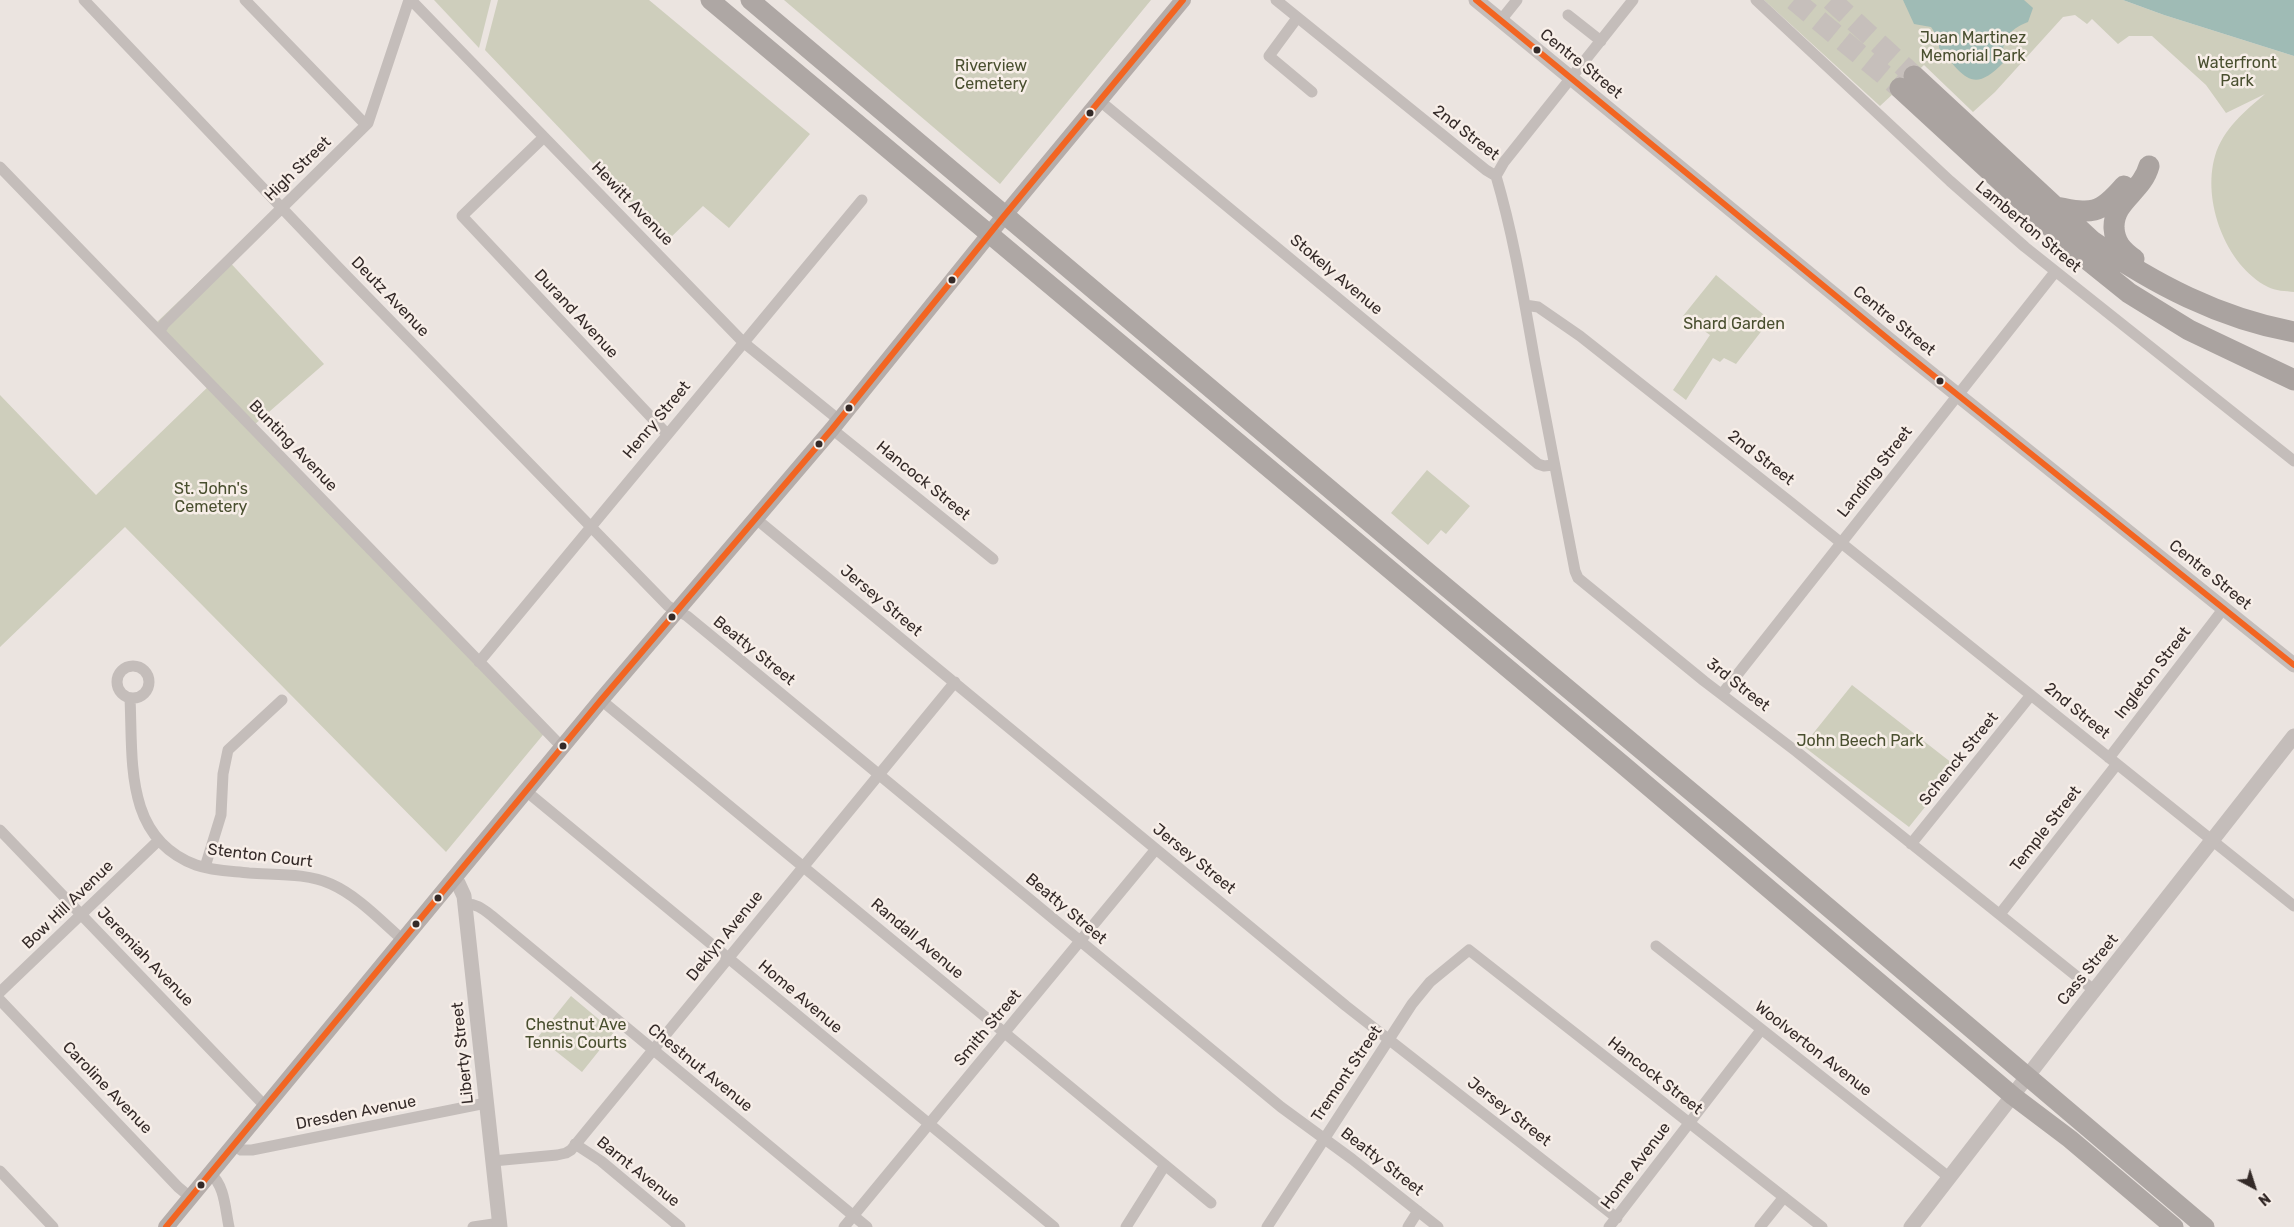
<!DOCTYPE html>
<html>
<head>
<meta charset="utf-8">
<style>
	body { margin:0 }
	#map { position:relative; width:2294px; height:1227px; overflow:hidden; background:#ebe4e0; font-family:Rubik,sans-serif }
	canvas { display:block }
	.north { position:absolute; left:2229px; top:1162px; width:50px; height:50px; -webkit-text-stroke:4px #f7eee8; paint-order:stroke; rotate:140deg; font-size:14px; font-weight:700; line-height:20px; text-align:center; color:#342a28 }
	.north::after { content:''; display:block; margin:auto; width:18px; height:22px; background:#342a28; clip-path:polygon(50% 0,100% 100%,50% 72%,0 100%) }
</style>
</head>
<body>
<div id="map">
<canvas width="2294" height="1227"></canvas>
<div class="north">N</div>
</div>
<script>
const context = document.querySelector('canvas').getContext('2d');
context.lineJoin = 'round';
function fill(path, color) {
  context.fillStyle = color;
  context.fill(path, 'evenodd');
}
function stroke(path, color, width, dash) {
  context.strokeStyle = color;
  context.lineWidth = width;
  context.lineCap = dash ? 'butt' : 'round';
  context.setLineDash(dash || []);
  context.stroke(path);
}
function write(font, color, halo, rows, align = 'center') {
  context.font = font + ' Rubik,sans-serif';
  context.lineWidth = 5;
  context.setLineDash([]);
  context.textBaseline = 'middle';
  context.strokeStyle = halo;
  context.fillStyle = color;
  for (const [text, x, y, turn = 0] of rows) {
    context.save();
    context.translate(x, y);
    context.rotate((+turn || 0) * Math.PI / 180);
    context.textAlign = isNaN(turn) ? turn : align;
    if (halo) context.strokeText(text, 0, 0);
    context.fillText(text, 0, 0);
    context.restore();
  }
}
fill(new Path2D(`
	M434,0H491L479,48Z
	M498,0H649L810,134L729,228L703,206L667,241L485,50Z
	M784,0H1151L1000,184Z
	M1764,0H2123L2164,15L2294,56V292C2286,291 2275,291 2268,287C2225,265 2202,200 2215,156C2223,129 2245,111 2265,94L2226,113L2206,85L2152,36H2129L2118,44L2092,19L2087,24L2075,15L2063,17L1995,92L1973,112L1924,65L1880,106Z
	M225,257L324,364L254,425L547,730L446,852L125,527L0,647V395L96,495L212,383L156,323Z
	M1716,275L1770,320L1736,364L1724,358L1720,362L1713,358L1686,400L1673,390L1710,335L1683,316Z
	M1427,470L1470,506L1446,534L1441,530L1428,545L1391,513Z
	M1852,685L1957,767L1909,827L1803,746Z
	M571,996L614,1032L582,1072L538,1037Z`), '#cecebc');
fill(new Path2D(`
	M1903,0H2024L2033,8L2028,22C2008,30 2000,40 2004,62C1972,96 1963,75 1939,48V39L1931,27L1914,24Z
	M2123,0H2294V56L2164,15Z`), '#9fbbb5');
stroke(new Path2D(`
	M1794,0L1900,88
	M1831,0L1914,76`), '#c6bfbb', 21, [21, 11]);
stroke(new Path2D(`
	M84,0L338,267L668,606L687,616L715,639L1281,1107L1352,1159L1438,1227
	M245,0L366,125
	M411,0L743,342L839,420
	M1276,0L1486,170L1496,176C1514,237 1524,300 1535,362C1548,432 1562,501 1575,571L1578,578L1704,681L1797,752L2095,991
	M1756,0L1950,181L2025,247L2294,461
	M1568,15L1601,41
	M1297,18L1269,56L1312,92
	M1501,20L1517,0
	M1100,101L1538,464L1544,466L1553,465
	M544,137L462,216L667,434
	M0,167L562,747
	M1496,176L1504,162L1633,0
	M1525,305L1538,307L1580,336L1789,501L2294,906
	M160,331L164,324L368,123L409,0
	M832,429L993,559
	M755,518L1346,1006L1617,1218
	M479,662L862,200
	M117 682a16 16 0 1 1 32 0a16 16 0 1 1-32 0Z
	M1722,694L2055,272
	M130,698C133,761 124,838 196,865C213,871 231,871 249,873C275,875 307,873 331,884C358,896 381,921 403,940
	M601,700L1211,1203
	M2109,758L2224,608
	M526,791L1054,1227
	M0,830L265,1106
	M1911,844L2031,695
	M205,867L221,815L223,774L228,750L282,700
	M464,904C476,903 483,909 492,916L867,1227
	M2000,914L2117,764
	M1656,946L1950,1178
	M0,992L159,840
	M0,1000L178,1187L190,1197
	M575,1144L601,1161L680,1227
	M233,1145L241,1150H252L486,1103
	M493,1161L557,1155L566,1153L571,1150L955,682
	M0,1171L53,1227
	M210,1173C225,1186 225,1208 229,1227
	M473,1227L500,1223
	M844,1227L1156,849
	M1126,1227L1165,1165
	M1267,1227L1412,1004L1430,982L1469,950L1822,1227
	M1408,1227L1418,1211
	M1609,1227L1761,1030
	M1760,1227L1784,1197`), '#c4bdba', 11);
stroke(new Path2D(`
	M1476,0L1898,347L2294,665
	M453,879L458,883L464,896L500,1227
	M1911,1227L2071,1020L2294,736`), '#c4bdba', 15);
stroke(new Path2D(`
	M166,1227L601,700L832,429L1004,216L1183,0`), '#b5adaa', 16);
stroke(new Path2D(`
	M710,0L1622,764L2013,1096L2070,1139L2174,1227
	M750,0L1428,572L1737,830L2205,1227`), '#aea7a4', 19);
stroke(new Path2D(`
	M1914,76L2092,241C2154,284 2219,318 2294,332
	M1900,88L2078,252L2129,293L2189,330L2294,380
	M2056,207C2092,214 2099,215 2124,186
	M2134,259C2122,250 2115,243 2114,228C2113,201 2142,192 2149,166`), '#aaa3a0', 21);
stroke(new Path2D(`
	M1476,0L1898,347L2294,665
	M166,1227L601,700L832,429L1004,216L1183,0`), '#f26522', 6);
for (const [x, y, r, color] of [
	[1537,50,4.5,"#342a28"],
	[1090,113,4.5,"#342a28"],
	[952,280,4.5,"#342a28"],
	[1940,381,4.5,"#342a28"],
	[849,408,4.5,"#342a28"],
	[819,444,4.5,"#342a28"],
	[672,617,4.5,"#342a28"],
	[563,746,4.5,"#342a28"],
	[438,898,4.5,"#342a28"],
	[416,924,4.5,"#342a28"],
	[201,1185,4.5,"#342a28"]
]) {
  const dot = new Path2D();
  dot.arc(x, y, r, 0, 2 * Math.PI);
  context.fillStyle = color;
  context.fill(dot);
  stroke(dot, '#f7eee8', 2);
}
write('16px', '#494f2f', '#f7eee8', [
	["Juan Martinez",1973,38],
	["Memorial Park",1973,56],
	["Waterfront",2237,63],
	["Park",2237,81],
	["Riverview",991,66],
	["Cemetery",991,84],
	["Shard Garden",1734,324],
	["St. John's",211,489],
	["Cemetery",211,507],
	["John Beech Park",1860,741],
	["Chestnut Ave",576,1025],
	["Tennis Courts",576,1043]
]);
write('16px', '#342a28', '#f7eee8', [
	["Centre Street",1581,64,39],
	["2nd Street",1466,133,38],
	["High Street",298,169,-44],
	["Hewitt Avenue",632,204,46],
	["Lamberton Street",2028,227,40],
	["Stokely Avenue",1336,275,40],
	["Deutz Avenue",390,297,46],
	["Durand Avenue",576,314,47],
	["Centre Street",1894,321,39],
	["Henry Street",657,420,-50],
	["Bunting Avenue",293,446,46],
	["2nd Street",1761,458,38],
	["Landing Street",1875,472,-52],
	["Hancock Street",923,481,39],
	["Centre Street",2210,575,39],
	["Jersey Street",881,601,40],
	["Beatty Street",754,651,39],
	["Ingleton Street",2153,673,-52],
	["3rd Street",1738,685,38],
	["2nd Street",2077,711,39],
	["Schenck Street",1959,759,-51],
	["Temple Street",2046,829,-52],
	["Stenton Court",260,856,7],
	["Jersey Street",1194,859,39],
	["Bow Hill Avenue",68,905,-44],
	["Beatty Street",1066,909,40],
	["Deklyn Avenue",725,936,-51],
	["Randall Avenue",917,939,40],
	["Jeremiah Avenue",145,957,46],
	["Cass Street",2088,970,-51],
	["Home Avenue",800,997,40],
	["Smith Street",988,1028,-50],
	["Woolverton Avenue",1813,1049,38],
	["Liberty Street",463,1053,-96],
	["Chestnut Avenue",700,1068,39],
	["Tremont Street",1347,1074,-56],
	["Hancock Street",1655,1076,38],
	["Caroline Avenue",107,1088,46],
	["Jersey Street",1509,1112,38],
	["Dresden Avenue",356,1113,-11],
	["Beatty Street",1382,1162,38],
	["Home Avenue",1636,1166,-53],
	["Barnt Avenue",638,1172,39]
]);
</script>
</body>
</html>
